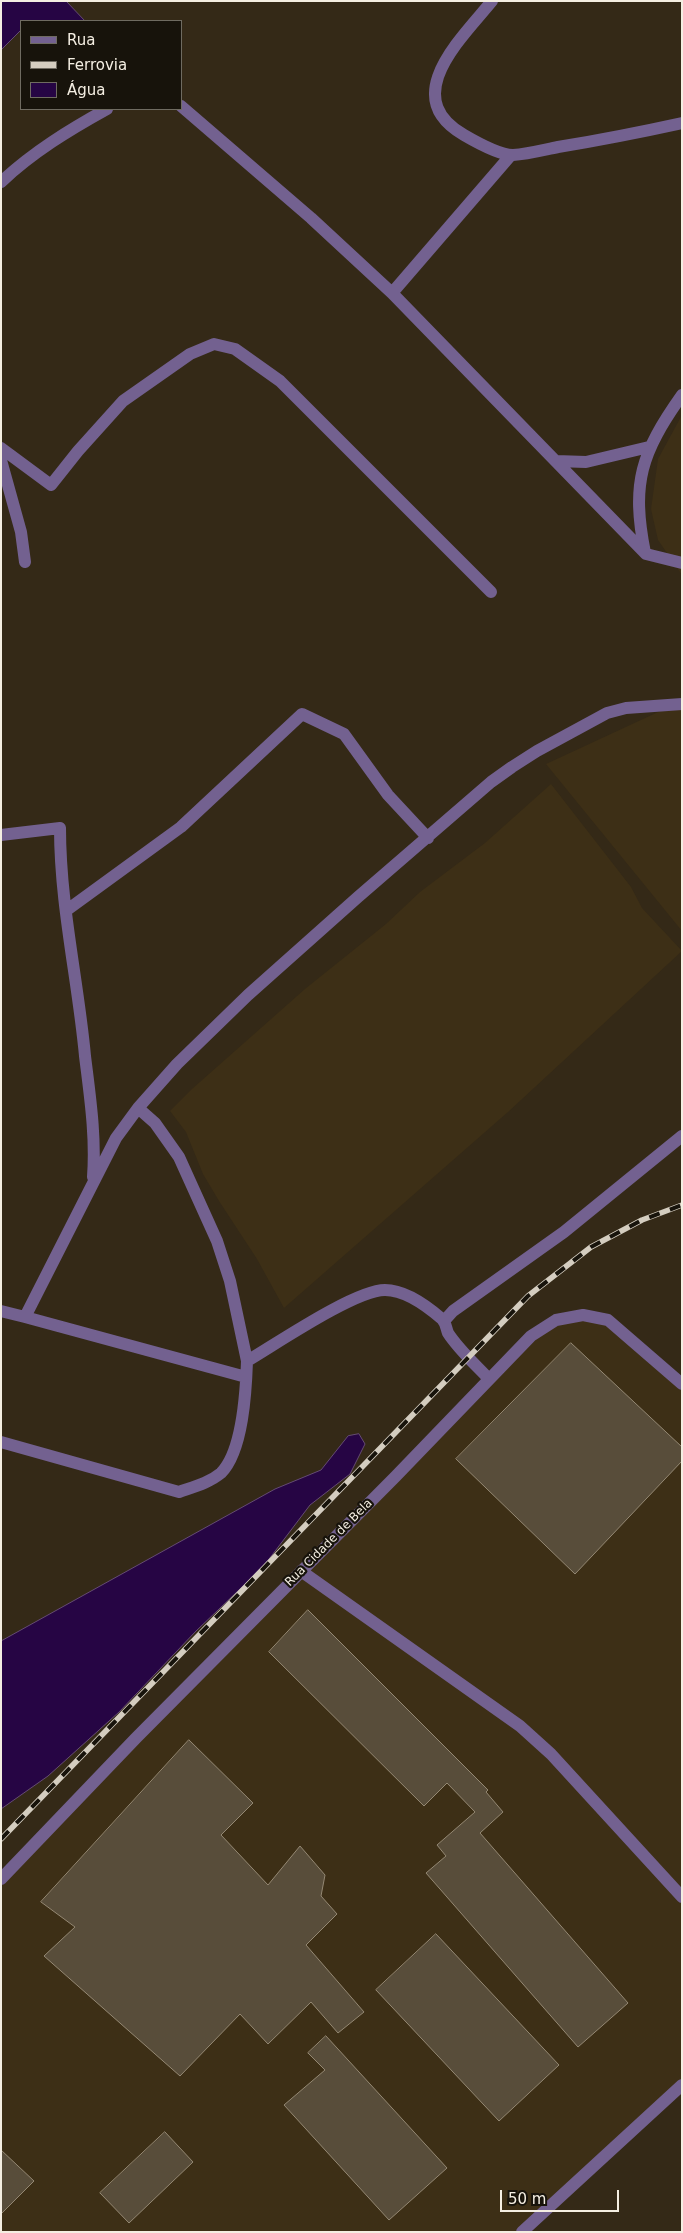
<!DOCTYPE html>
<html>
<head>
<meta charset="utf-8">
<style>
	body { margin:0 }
	#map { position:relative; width:683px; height:2233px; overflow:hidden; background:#342917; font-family:"DejaVu Sans",sans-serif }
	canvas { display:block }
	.frame { position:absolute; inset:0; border:2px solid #f4eee2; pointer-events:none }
	.legend { position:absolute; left:20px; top:20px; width:162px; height:90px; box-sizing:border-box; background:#17130b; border:1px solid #6f6b61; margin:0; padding:6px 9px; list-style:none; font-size:15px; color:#f4eee2 }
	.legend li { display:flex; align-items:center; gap:10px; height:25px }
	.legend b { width:25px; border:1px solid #6f6b61 }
	.scale { position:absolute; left:500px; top:2190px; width:119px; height:22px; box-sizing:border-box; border:2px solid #f4eee2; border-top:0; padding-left:6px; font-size:15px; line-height:18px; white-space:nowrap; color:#f4eee2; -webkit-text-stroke:4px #17130b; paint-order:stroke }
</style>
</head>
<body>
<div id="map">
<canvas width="683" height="2233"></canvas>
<div class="frame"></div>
<ul class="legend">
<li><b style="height:6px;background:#736190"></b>Rua</li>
<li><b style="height:6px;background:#d4cdc0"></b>Ferrovia</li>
<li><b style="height:14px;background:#260544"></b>Água</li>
</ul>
<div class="scale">50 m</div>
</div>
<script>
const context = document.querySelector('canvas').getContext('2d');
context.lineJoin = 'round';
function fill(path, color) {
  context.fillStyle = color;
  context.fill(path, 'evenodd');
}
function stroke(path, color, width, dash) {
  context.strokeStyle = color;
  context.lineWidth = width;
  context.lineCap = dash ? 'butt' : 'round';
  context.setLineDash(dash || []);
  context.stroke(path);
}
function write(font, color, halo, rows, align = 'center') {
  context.font = font + ' "DejaVu Sans",sans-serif';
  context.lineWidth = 4.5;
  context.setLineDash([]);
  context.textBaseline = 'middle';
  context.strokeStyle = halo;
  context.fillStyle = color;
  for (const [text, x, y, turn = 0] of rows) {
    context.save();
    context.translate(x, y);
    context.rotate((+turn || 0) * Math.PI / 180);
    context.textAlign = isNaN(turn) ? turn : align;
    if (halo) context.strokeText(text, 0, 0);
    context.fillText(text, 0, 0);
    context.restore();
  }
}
fill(new Path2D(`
	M682,415V575L658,540L651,509L658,459Z
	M682,701V931L546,764Z
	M551,784L631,887L642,908L682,951L508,1112L284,1308L257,1259L219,1201L203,1174L186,1132L170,1111L192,1089L305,989L386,924L420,892L485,843Z
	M556,1320H608L682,1384V2085L522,2232H1V1882L301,1571Z`), '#3d2f16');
const water = new Path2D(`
	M1,1H66L85,21H21V30L1,50Z
	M359,1434L365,1444L350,1474L310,1505L263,1567L196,1631L119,1712L48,1776L1,1809V1641L275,1489L321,1470L348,1436Z`);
fill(water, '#260544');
stroke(water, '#644b73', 1);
const building = new Path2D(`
	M571,1343L682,1447V1461L575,1574L456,1459Z
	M308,1610L488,1790L486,1792L503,1812L480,1833L628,2003L578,2047L426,1873L446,1856L437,1845L475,1812L447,1783L424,1806L269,1652Z
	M189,1740L253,1803L221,1835L268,1885L300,1846L325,1875L321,1896L337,1914L306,1945L364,2012L338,2033L311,2002L268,2044L240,2014L180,2076L44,1956L75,1927L41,1902Z
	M436,1934L559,2065L499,2121L376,1990Z
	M326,2036L447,2168L389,2220L284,2105L325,2070L308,2053Z
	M165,2132L193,2162L129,2223L100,2193Z
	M1,2150L34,2181L1,2214Z`);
fill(building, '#584d3a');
stroke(building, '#948873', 1);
stroke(new Path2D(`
	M492,1C461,39 398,97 464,135C476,142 499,155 513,155C528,154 543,150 558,147C600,140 641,132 682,123
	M181,106L311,218L392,293L511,155
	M1,182C33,152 69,130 107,109
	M392,293L646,554L682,563
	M1,448L51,485L78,451L123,401L190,354L214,344L235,349L280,381L491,592
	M1,460L21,532L25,562
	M556,461L586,462L649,447
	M645,553C631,483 641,453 682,395
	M1,835L60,828C60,905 78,980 85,1056C90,1097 96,1136 93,1177
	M67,910L181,827L302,714L344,734L388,795L428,838
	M138,1108L155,1123L179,1157L217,1241L230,1281L247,1361
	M1,1311L25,1317L116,1138L138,1108L177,1064L248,995L358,897L491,782L512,767L537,751L607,713L626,708L682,704
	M25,1317L246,1377
	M444,1321L453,1311L564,1232L682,1136
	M1,1442L179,1492C193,1487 209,1483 221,1473C243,1451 246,1391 247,1361C276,1344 355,1290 385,1290C406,1290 427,1306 442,1319C446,1323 446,1328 448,1333C459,1350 475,1364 489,1379
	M301,1571L520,1726L551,1754L682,1897
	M1,1879L136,1738L396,1476L531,1336L556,1320L583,1315L608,1320L682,1384
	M522,2232L682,2085`), '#736190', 12);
const rail = new Path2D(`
	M1,1839L528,1296L591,1247L642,1220L682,1205`);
stroke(rail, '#d4cdc0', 5.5);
stroke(rail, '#17130b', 4, [11]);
write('12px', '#f4eee2', '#17130b', [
	["Rua Cidade de Bela",329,1543,-45]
]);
</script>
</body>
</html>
